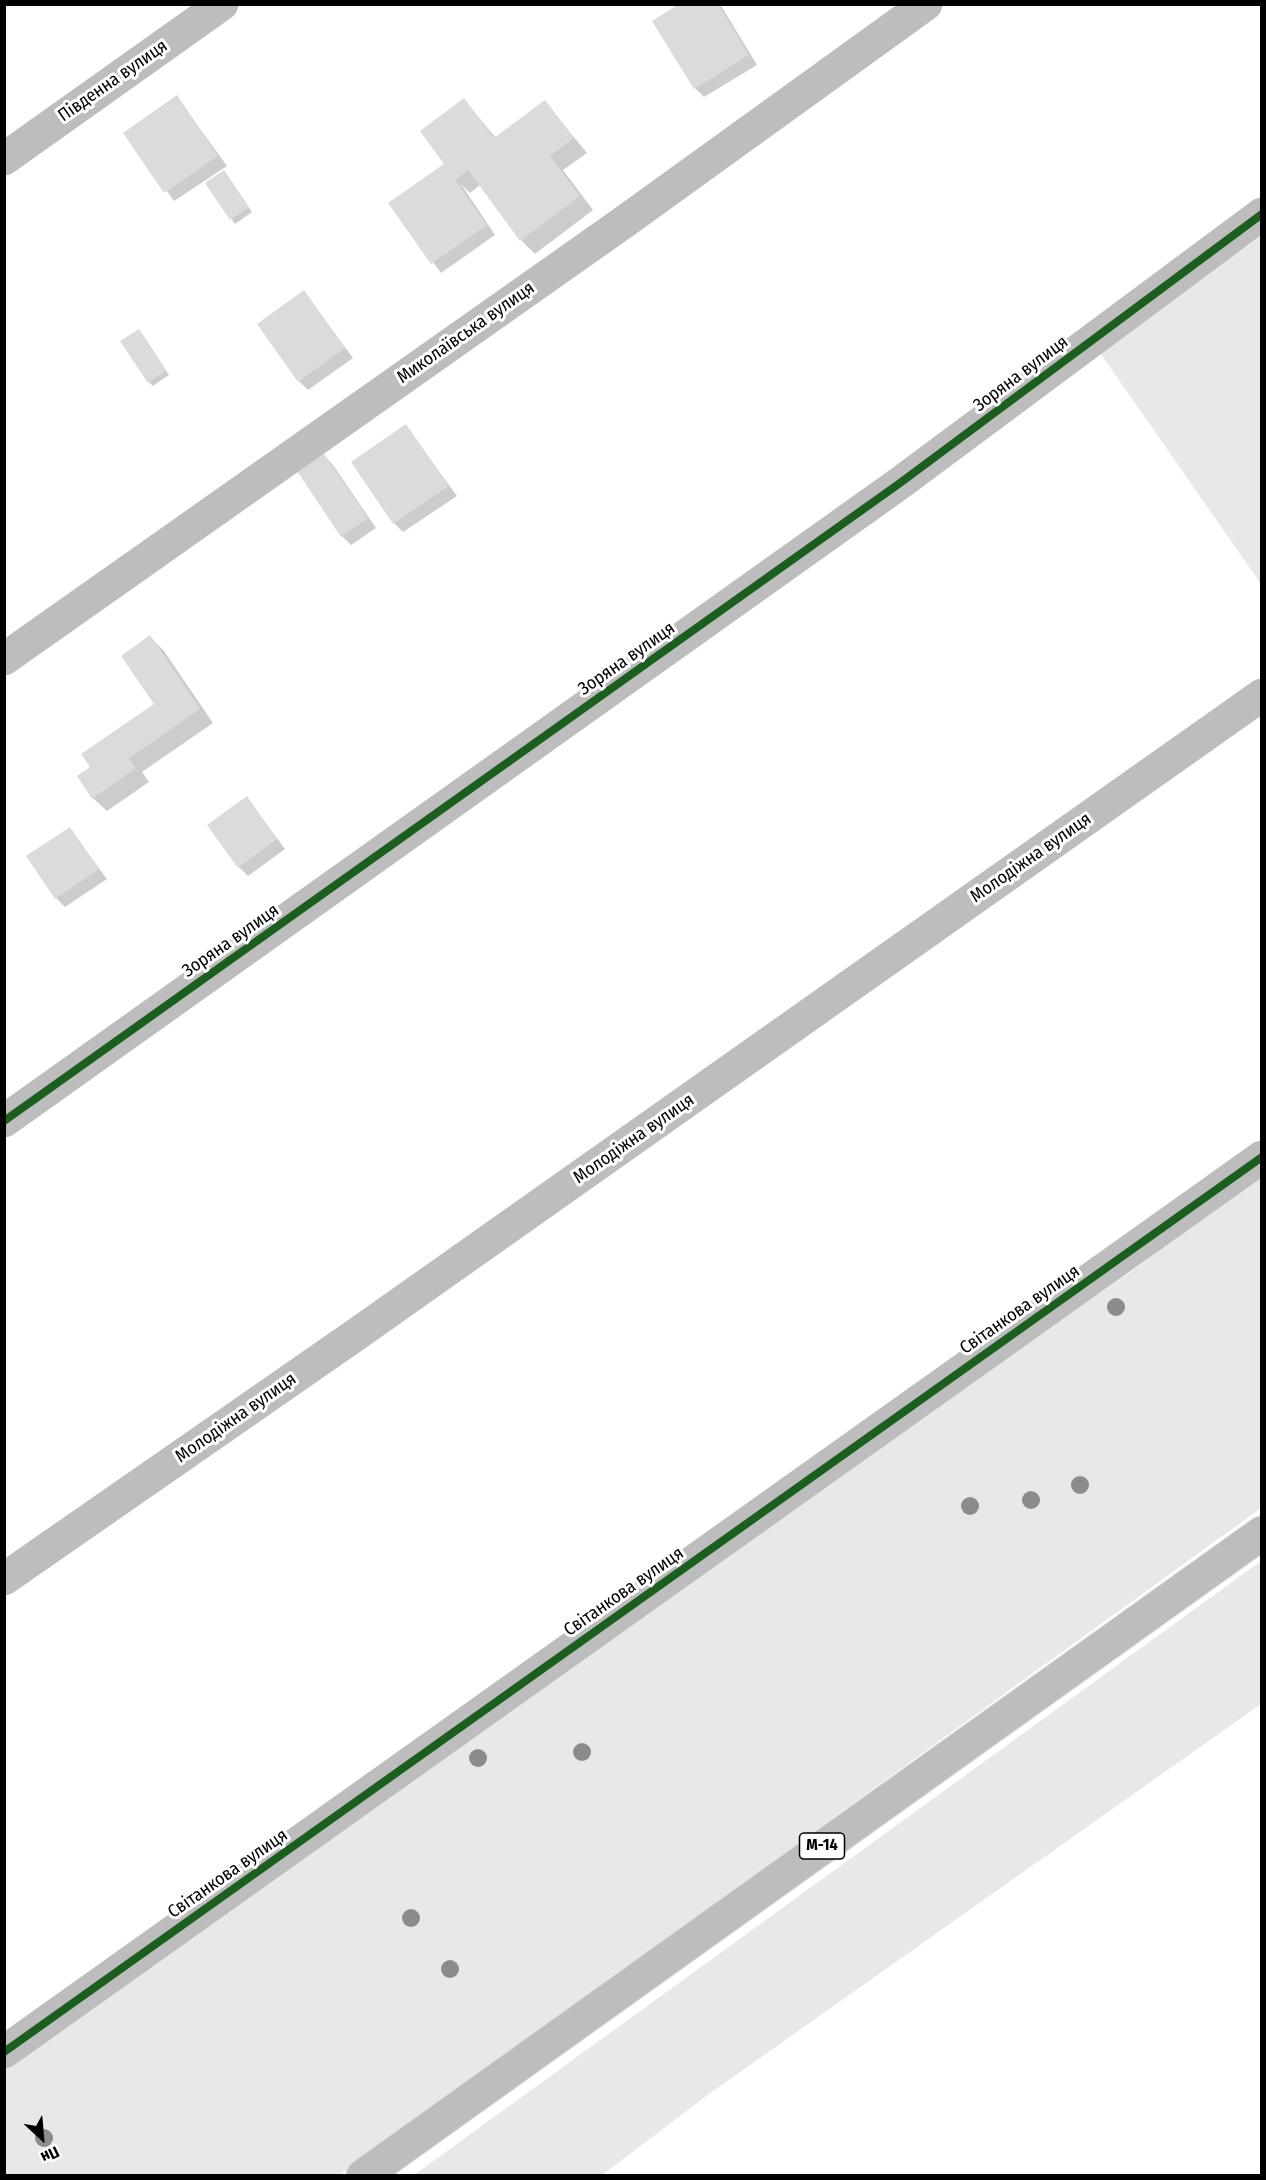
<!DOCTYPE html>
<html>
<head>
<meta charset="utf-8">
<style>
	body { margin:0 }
	#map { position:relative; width:1266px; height:2180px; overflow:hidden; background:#fff; font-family:"Fira Sans Condensed",sans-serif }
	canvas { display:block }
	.frame { position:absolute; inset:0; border:6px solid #000; pointer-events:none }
	.north { position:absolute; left:12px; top:2108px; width:60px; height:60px; -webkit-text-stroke:4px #fff; paint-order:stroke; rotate:154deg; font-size:16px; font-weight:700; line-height:24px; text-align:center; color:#000 }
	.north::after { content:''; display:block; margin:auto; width:21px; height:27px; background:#000; clip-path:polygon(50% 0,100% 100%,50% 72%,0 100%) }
</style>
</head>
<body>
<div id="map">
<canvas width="1266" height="2180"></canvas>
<div class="frame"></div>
<div class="north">Пн</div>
</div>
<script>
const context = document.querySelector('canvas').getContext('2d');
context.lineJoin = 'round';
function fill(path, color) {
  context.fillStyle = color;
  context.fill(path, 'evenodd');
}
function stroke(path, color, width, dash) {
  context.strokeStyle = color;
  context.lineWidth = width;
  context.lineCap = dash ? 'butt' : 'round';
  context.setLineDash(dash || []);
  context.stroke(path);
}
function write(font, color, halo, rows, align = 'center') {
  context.font = font + ' "Fira Sans Condensed",sans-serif';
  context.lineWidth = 6;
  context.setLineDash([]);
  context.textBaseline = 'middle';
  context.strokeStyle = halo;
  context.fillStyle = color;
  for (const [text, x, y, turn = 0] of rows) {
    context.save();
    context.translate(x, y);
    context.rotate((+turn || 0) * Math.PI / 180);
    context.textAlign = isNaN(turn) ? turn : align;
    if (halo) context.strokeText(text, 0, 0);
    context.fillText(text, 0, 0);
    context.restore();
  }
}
fill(new Path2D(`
	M1261,236V584L1098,350Z
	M1261,1174V1508L340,2175H5L4,2069L789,1506L1129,1273Z
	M1261,1561V1704L709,2094L602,2175H414Z`), '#e8e8e8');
fill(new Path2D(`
	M681,4H720L757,65L704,97L695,88Z
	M177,97L227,166L174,201L125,133Z
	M464,100L496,138L545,102L587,153L563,170L593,210L535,254L521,240L480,185L470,193L461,184L495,235L441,273L390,204L446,165Z
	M224,172L252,212L235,224L207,184Z
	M304,292L353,358L308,390L299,381Z
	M143,335L169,375L153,386L149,382Z
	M406,426L457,496L403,532L394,523Z
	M324,455L333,465L376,528L351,545L342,536Z
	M150,637L164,651L213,723L142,772L149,782L107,811L93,798L92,768L156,705Z
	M247,798L285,849L248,876L239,867Z
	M70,829L107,879L65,907L56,898Z`), '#0003');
fill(new Path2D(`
	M679,4H718L749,55L694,89L652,21Z
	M177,95L218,156L164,193L123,133Z
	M464,98L494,138L545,100L574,138L550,156L580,196L520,241L468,170L455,180L487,225L431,264L388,203L444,164L420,131Z
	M224,170L249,207L230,220L205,183Z
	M304,290L345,348L298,382L257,324Z
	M139,329L166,370L148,383L120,341Z
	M406,424L449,486L393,524L351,462Z
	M324,454L368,518L341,537L297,471Z
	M150,635L200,709L129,758L136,768L92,799L77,776L90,767L81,754L154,704L121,656Z
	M247,796L277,839L238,868L207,825Z
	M70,827L99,869L55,899L26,856Z`), '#dbdbdb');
const highway = new Path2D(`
	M363,2176L1262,1533`);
stroke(highway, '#dbdbdb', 35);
stroke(new Path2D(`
	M4,159L222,4
	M4,659L624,222L926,4
	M4,1121L900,483L1262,214
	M4,1579L354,1336L1262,695
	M4,2052L1262,1157`), '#bdbdbd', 33);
stroke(highway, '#bdbdbd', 33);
stroke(new Path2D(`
	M4,1121L900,483L1262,214
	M4,2052L1262,1157`), '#1b5e20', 8);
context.fillStyle = '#8b8b8b';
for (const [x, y] of [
	[1116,1307],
	[1080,1485],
	[1031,1500],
	[970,1506],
	[582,1752],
	[478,1758],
	[411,1918],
	[450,1969],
	[44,2138]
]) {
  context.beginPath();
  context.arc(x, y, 9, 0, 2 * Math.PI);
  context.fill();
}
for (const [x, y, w] of [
	[822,1846,45]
]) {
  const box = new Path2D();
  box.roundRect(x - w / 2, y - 13, w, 26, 4.5);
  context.fillStyle = '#fff';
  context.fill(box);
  stroke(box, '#000', 1.5);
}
write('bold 16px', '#000', null, [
	["М-14",822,1846]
]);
write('18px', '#000', '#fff', [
	["Південна вулиця",113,81,-35],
	["Миколаївська вулиця",466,333,-35],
	["Зоряна вулиця",1021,374,-37],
	["Зоряна вулиця",627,659,-35],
	["Молодіжна вулиця",1031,858,-35],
	["Зоряна вулиця",231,941,-35],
	["Молодіжна вулиця",634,1139,-35],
	["Світанкова вулиця",1020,1310,-35],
	["Молодіжна вулиця",236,1418,-35],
	["Світанкова вулиця",624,1592,-35],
	["Світанкова вулиця",228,1874,-35]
]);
</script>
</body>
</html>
